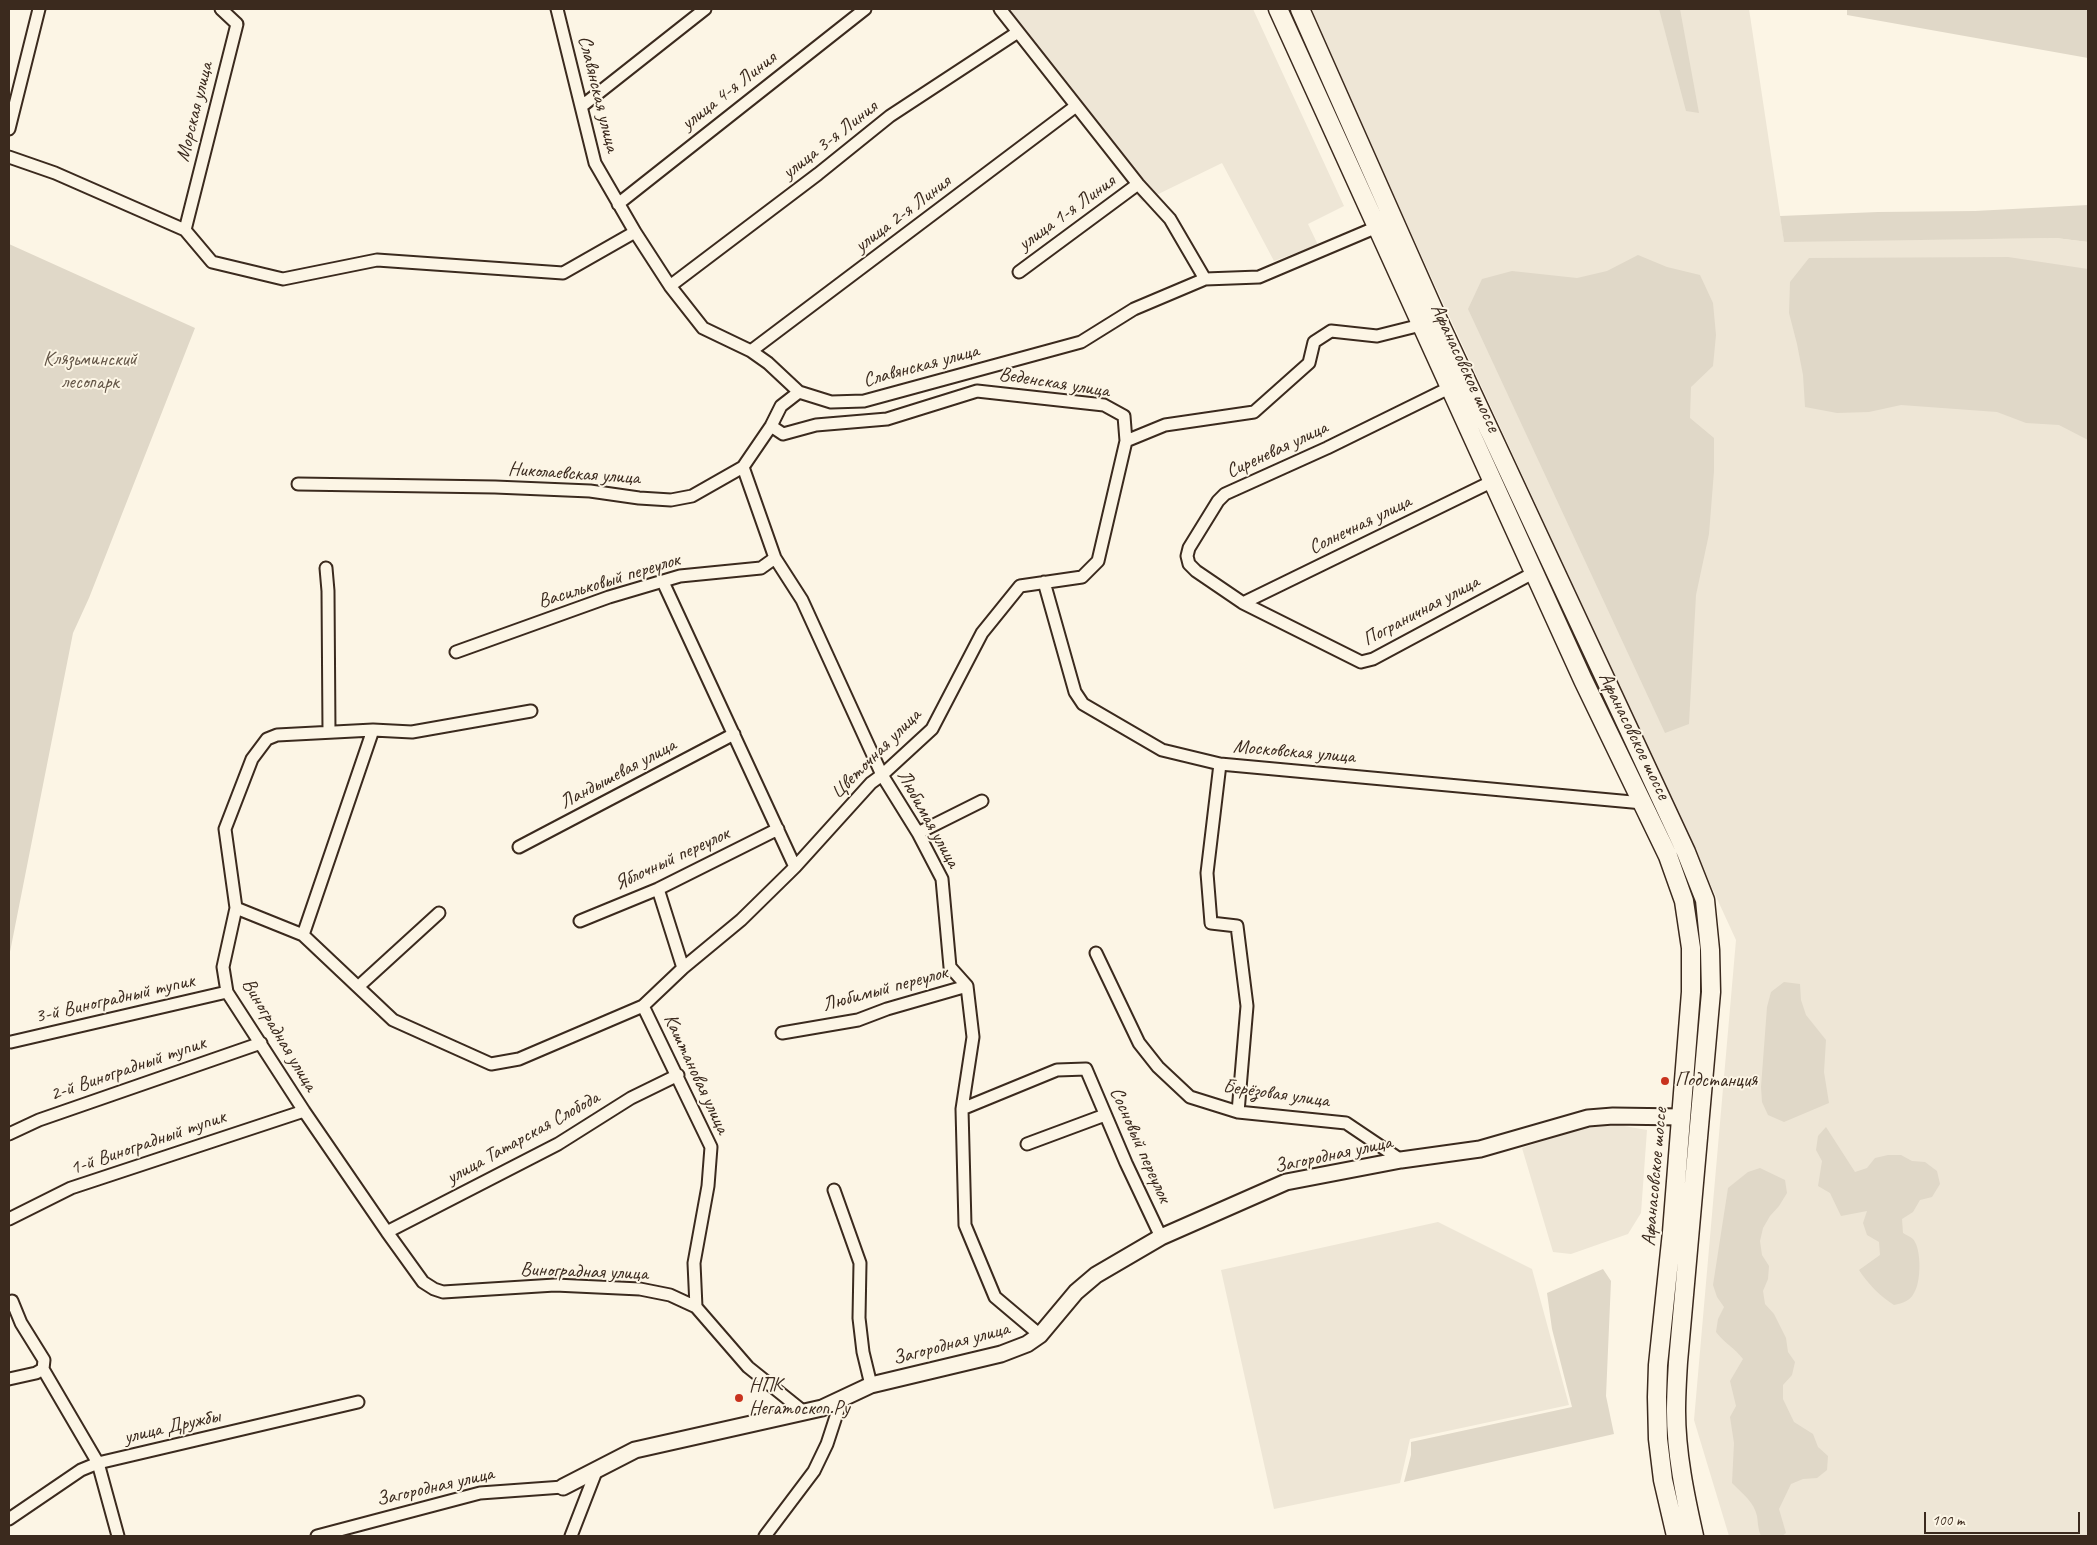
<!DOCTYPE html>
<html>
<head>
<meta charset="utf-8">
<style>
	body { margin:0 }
	#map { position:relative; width:2097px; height:1545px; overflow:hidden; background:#fcf5e5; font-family:Caveat,sans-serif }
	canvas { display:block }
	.frame { position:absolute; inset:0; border:10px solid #3b2a1e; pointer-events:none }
	.scale { position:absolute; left:1924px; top:1512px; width:156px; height:22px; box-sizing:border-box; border:2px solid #3b2a1e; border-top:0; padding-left:6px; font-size:15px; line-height:18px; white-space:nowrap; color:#3b2a1e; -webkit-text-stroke:4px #fcf5e5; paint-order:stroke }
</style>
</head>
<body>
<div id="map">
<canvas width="2097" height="1545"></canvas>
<div class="frame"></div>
<div class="scale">100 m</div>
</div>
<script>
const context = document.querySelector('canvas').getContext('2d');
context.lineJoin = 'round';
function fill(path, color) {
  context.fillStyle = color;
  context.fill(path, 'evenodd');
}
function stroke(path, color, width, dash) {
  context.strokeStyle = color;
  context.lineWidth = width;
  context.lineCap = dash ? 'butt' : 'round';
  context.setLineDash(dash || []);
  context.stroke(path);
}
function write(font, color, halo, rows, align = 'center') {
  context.font = font + ' Caveat,sans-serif';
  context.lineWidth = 4;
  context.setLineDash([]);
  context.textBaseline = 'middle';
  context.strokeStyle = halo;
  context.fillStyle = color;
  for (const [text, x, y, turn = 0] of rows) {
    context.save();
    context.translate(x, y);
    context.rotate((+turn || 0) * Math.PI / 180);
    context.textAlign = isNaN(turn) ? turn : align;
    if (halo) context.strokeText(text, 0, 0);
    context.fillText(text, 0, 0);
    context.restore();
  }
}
fill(new Path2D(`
	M991,9H1253L1344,206L1308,224L1318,245L1274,261L1222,163L1142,202Z
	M1308,9H1749L1784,241L2056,238L2088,242V1536H1729L1694,1420L1736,940Z
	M1618,1125L1647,1130L1641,1213L1628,1234L1571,1254L1553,1252L1522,1148L1587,1126Z
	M1438,1222L1532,1269L1569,1405L1410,1439L1400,1483L1274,1509L1221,1270Z`), '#eee6d6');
fill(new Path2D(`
	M1659,9H1680L1699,113L1686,111Z
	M1847,9H2088V58L1847,15Z
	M2088,205V242L2056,238L1784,242L1780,216L1878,212L1975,211Z
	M9,244L195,328L89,598L73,633L9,957Z
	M1638,255L1667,267L1700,275L1713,303L1716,335L1713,366L1691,387L1690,418L1714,438V471L1709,534L1696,595L1689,724L1665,733L1468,309L1482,279L1512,271L1577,278L1607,271Z
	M2008,257L2088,269V440L2059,425L2026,423L1997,412L1901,405L1869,412L1837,413L1805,407L1803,375L1797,344L1789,313L1790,282L1809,258Z
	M1784,982L1800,984L1801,1000L1806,1015L1826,1040L1824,1072L1829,1103L1784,1122L1768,1115L1762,1102L1761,1087L1767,1007L1771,992Z
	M1826,1127L1855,1172L1867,1168L1875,1158L1888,1155H1901L1912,1161L1925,1162L1937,1171L1940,1184L1932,1197L1920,1200L1913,1212L1902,1219L1903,1233C1906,1235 1911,1237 1913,1239C1922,1249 1921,1283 1914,1293C1910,1301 1903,1303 1894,1305C1880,1296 1868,1284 1859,1270L1880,1255L1879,1242L1867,1235L1863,1223L1867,1211L1841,1216L1830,1193L1818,1186L1822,1161L1816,1150L1818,1136Z
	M1760,1168L1785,1180L1787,1193L1779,1206L1770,1216L1763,1228L1760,1241L1762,1255L1769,1266L1768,1279L1763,1291L1765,1304L1774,1314L1786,1338L1788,1352L1795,1362L1792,1375L1783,1385V1399L1794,1422L1813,1434L1818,1447L1828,1456L1827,1470L1817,1478L1803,1479L1791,1484L1779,1509L1786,1533L1782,1536H1761C1758,1529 1758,1523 1757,1516C1754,1502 1742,1493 1732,1483L1734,1443L1730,1417L1736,1406L1730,1381L1743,1359C1735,1348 1724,1343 1716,1332L1718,1319L1724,1307L1717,1297L1713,1285L1728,1188L1748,1172Z
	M1603,1269L1611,1281L1606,1396L1614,1434L1404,1482L1411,1455V1442L1572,1407L1552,1329L1547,1293Z`), '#e0d8c8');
const street = new Path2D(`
	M557,9L595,163L635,232L670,286L703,328L751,351L768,363L799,392L831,402L864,401L1081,342L1134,309L1205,279L1259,277L1377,227
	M1000,9L1138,184L1170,219L1205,279
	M582,106L705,9
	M9,129L39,9
	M9,157L55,173L185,230L212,262L283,279L377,260L563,273L635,232
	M618,204L865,9
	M185,230L237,24L221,9
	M1019,272L1138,184
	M670,286L818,174L890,116L1018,32
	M751,351L1076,106
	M1451,387L1327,448L1225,494L1218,501L1189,548L1187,556L1189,564L1196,571L1243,603L1361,662L1373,659L1535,572
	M1126,441L1165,425L1254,412L1309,363L1314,342L1331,331L1377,336L1421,325
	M743,467L775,558L802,600L882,775L918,833L942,879L950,967L967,986L973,1037L962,1109L965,1225L995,1297L1040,1335
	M298,484L495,487L590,491L639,498L671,500L692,496L743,467L771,426L781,406L799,392
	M326,568L328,591L329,732
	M663,582L795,867
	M1044,582L1075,692L1083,704L1162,750L1220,764L1643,803
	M1243,603L1493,481
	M456,652L609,597L680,576L761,568L775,558
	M531,711L412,732L373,730L277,735L267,739L252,759L225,829L236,908L223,967L227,992L304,1111L387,1232L423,1282L434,1289L443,1292L555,1285L640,1289L670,1295L696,1307
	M1220,764L1207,873L1211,923L1237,926L1247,1006L1238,1112
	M918,833L982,801
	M519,847L734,734
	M658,889L683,968
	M236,908L303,935L393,1020L491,1064L519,1059L643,1006L683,968L741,920L795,867L871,783L882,775L932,729L982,633L1020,586L1082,577L1098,561L1126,441L1124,416L1104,405L977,391L887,419L816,425L783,434L771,426
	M580,921L658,889L778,829
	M303,935L373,730
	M1096,953L1139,1043L1158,1067L1190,1097L1238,1112L1346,1123L1401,1160
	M359,986L439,913
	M643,1006L711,1147L708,1186L694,1263L696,1307L748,1367L804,1412
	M782,1033L858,1020L887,1009L967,986
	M11,1042L227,992
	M962,1109L1057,1070L1086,1069L1126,1163L1161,1237
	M9,1134L39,1120L261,1043
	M1027,1144L1105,1115
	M834,1190L860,1263L859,1318L863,1352L871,1385
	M9,1219L71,1188L304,1111
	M387,1232L558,1144L631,1098L678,1075
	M43,1369L98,1463L118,1536
	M9,1379L36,1373L43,1369L44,1360L21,1323L12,1301
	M9,1519L81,1470L98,1463L358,1402
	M317,1536L480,1493L563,1487
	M571,1536L597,1469
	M765,1536L814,1471L827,1444L842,1398`);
const secondary = new Path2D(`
	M563,1487L635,1450L822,1408L871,1385L1001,1354L1027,1344L1040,1335L1076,1292L1096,1275L1161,1237L1286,1182L1401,1160L1480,1149L1588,1118L1613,1116L1682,1117`);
const primary = new Path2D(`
	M1278,9L1583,680L1668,856L1684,901L1691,948V992L1672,1232L1658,1365L1657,1397L1658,1439L1663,1480L1676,1536
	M1300,9L1438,320L1686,852L1705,900L1710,950L1711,992L1678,1362C1677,1378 1676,1395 1676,1411C1676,1453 1685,1496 1694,1536`);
stroke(street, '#3b2a1e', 15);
stroke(secondary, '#3b2a1e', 19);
stroke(primary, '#3b2a1e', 21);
stroke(street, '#fcf5e5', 11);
stroke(secondary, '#fcf5e5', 15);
stroke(primary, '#fcf5e5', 18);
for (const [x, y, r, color] of [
	[1665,1081,5,"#c8321e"],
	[739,1398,5,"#c8321e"]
]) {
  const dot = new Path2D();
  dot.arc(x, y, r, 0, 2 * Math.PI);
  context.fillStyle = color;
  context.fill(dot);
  stroke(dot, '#fcf5e5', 2);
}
write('20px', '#3b2a1e', '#fcf5e5', [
	["улица 4-я Линия",729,91,-38],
	["Славянская улица",598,94,76],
	["Морская улица",195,112,-76],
	["улица 3-я Линия",830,140,-38],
	["улица 1-я Линия",1067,213,-36],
	["улица 2-я Линия",903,214,-37],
	["Славянская улица",921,366,-15],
	["Афанасовское шоссе",1465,368,65],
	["Веденская улица",1054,383,9],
	["Сиреневая улица",1277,450,-25],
	["Николаевская улица",574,474,4],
	["Солнечная улица",1360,525,-26],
	["Васильковый переулок",609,581,-17],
	["Пограничная улица",1421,611,-28],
	["Афанасовское шоссе",1634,736,64],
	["Московская улица",1294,752,5],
	["Цветочная улица",876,754,-45],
	["Ландышевая улица",618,774,-28],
	["Любимая улица",928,819,61],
	["Яблочный переулок",672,859,-25],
	["Любимый переулок",885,989,-15],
	["3-й Виноградный тупик",115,999,-13],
	["Виноградная улица",279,1035,59],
	["2-й Виноградный тупик",128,1069,-19],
	["Каштановая улица",696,1074,65],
	["Берёзовая улица",1276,1094,8],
	["улица Татарская Слобода",523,1138,-29],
	["1-й Виноградный тупик",148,1143,-19],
	["Сосновый переулок",1140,1145,66],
	["Загородная улица",1333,1155,-12],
	["Афанасовское шоссе",1655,1177,-85],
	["Виноградная улица",584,1272,2],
	["Загородная улица",951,1344,-15],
	["улица Дружбы",172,1427,-13],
	["Загородная улица",435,1487,-13]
]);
write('20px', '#645648', '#fcf5e5', [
	["Клязьминский",90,360],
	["лесопарк",90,383]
]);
write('20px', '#3b2a1e', '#fcf5e5', [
	["Подстанция",1675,1081],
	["НПК",749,1386],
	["Негатоскоп.Ру",749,1409]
], 'left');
</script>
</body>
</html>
